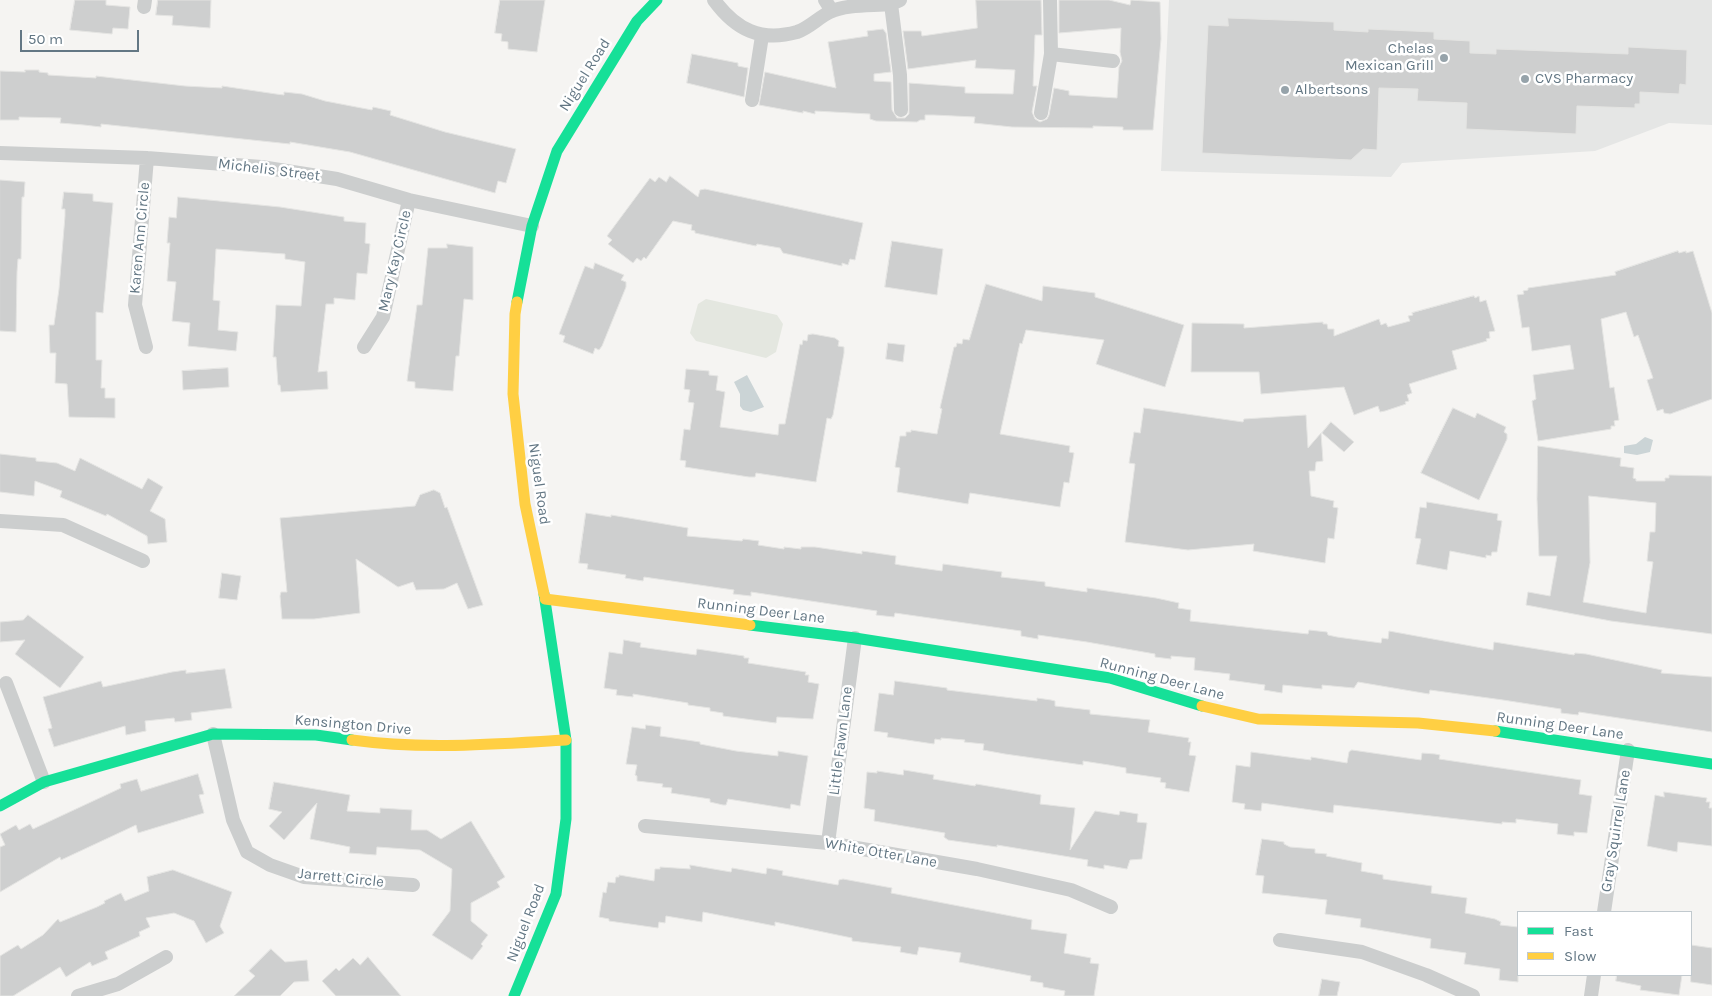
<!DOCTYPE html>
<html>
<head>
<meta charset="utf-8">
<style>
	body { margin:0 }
	#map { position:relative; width:1712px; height:996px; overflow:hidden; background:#f5f4f2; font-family:Karla,sans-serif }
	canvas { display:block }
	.legend { position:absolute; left:1517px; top:911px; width:175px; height:65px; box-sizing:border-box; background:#fff; border:1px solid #c1c9ce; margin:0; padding:6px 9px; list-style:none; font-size:15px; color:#637784 }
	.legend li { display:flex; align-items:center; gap:10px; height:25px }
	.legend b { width:25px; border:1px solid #c1c9ce }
	.scale { position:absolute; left:20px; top:30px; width:119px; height:22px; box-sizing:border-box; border:2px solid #637784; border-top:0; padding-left:6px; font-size:15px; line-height:18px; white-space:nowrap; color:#637784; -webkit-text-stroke:4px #fff; paint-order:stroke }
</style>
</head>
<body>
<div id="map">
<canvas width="1712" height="996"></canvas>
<ul class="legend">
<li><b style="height:6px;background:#16e098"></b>Fast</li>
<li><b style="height:6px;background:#ffcf43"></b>Slow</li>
</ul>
<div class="scale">50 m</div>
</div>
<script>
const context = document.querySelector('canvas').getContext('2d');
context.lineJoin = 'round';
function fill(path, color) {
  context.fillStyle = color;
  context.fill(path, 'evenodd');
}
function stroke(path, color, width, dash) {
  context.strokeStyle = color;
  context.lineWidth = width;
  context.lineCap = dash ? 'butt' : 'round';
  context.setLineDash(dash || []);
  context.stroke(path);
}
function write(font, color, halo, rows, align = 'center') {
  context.font = font + ' Karla,sans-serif';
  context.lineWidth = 5;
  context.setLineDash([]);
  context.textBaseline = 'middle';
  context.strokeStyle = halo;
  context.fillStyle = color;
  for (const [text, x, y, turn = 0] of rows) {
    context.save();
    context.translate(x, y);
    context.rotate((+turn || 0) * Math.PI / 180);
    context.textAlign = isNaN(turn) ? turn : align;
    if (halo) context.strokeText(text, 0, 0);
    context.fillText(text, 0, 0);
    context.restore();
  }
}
fill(new Path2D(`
	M1169,0H1712V125L1669,123L1595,151L1402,163L1391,177L1161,171Z`), '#e5e6e5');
fill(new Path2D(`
	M706,299L777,315L783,324L776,352L766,358L696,341L690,333L698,304Z`), '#e4e7e0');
fill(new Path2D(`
	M747,375L764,407L751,412L743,410L740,406V394L734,382Z
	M1645,437L1653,440L1650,452L1637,455L1624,453V446L1636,444Z`), '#cbd4d6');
const building = new Path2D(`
	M75,0H106V5L130,7L128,29L113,28L112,34L70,30Z
	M158,0H211L210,28L172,25L173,16L156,15Z
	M500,0H545L537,52L508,49V42L501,41L502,34L495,33Z
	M976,0H1041L1042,35H1035L1033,86H1037L1032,112L1035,119L1040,122L1047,119L1049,115L1054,88L1069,91V95L1117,98L1119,67L1122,61L1120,52L1121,28L1059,33V0H1109L1130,5L1131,0L1160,2L1161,39L1153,130H1123V127L1093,126V128L1012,127L974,123L975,117L934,115H925V120H920L917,122L876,121L870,119V114L815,111V114L803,111V113L759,105L765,72L836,88L828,42L868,36L867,31L883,29L886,33L891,72L874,74V81L891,82L892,110L897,118H905L909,114V83L965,87V93L1013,94L1015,70L975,68L976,60L908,69L903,31H921L922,36L977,28Z
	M1228,18L1334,22V30L1368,32V29L1434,32V39L1470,41V53L1496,54V49L1628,54V47L1687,50L1686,85L1680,84L1679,94L1640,92V104H1635V108L1577,106L1576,134L1466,129L1467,103L1417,101L1418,89L1379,88L1377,150L1363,149L1351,160L1202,153L1208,25L1228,26Z
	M692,54L738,63V66L748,68L744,97L687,83Z
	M25,70H39V72L48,73V75L96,78V76L185,86L222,88V86L276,94L284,95V92L302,94L325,101L372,110L373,107L391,111L390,115L445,132L516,149L506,183L498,181L495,193L350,152L290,142V144L101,124V127L84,125L60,123L61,118L19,117V120H0V71L25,72Z
	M670,176L698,197L700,190L705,189L863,223L855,260L850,259L848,265L842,263V266L824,262L783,253L780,248L757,244L756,246L695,233V231L691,230L692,225L673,221L646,259L644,257L641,261L637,258L633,263L608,244L612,240L607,236L650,178L655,182L659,177L666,182Z
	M0,180L25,182L24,197H22L21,259H18L17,272L16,332L0,331Z
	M64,192L93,194V201L113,203L103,313L96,312V360H102L101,388H105V398H115V418L69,417L67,384L55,383L56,353H50L49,325H54L59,289L65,216V209H62Z
	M178,197L280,207L344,217V221L366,223L365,243L370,244L367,274L357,273L355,300L334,298V304H326L318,372L327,371L328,389L281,392L280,385H278L276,357H273L276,305L301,306L305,262L285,259V254L216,249L213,300L220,301L218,330L238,332L236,351L188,346L190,323L172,321L176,282L167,281L170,243H167L169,217L176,218Z
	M892,241L943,249L937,295L885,287Z
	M447,244L473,247V300L464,299L459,356H456L453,391L415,388V382L407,381L417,305H422L428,248H447Z
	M1678,251L1679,253L1686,251V253L1693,251L1712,313V399L1670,414L1664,413L1663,409L1657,411L1647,380L1653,378L1638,335L1634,337L1626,312L1601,319L1610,388L1614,387L1619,420L1614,421L1615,426H1611V429L1538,441L1532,401L1536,399L1533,375L1574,369L1570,345L1532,351L1529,327L1522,328L1517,295L1524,294L1523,291L1528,290V288L1616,275L1615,272Z
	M595,263L624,275L621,280L626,282V287L602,346L599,350L595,348L593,354L563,342L565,336L559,334L585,266L593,269Z
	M986,284L1042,301L1043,286L1095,293V297L1184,325L1165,387L1096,364L1104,340L1026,330L1022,344L1020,343L1000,434L1070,446L1069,452L1074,453L1069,483L1064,482L1060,507L970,493L968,504L897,492L900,468L895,467L900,436H906V432H911V430L937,434L942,409L940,408L954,347H956L957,343L962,344L963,339L969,340Z
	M1474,296L1475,298L1479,296L1480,302L1486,300L1495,331L1489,332L1490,338L1486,339L1487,341L1452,351L1457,369L1409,384L1412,393L1407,395L1409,401L1405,402L1406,404L1385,411L1380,412L1378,406L1354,415L1344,387L1261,394L1259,372H1191L1192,323L1244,324V328L1323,322V324H1327L1328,329H1334V336L1379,319L1381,325L1386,323L1388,327L1410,321L1408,316L1413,315L1412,313Z
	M813,334L835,338L839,341L838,346L844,347V353L833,415L831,419L827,418L816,482L756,473L755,477H749L685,467L686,461L680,460L684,429L690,430L694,403L688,402L690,390L684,389L686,369L709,371V375L718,376L716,390L725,392L720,427L778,435L779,424H785L800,344L802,345L803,340L807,341L808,335Z
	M888,343L905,345L903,362L886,359Z
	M228,368L229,387L183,390L182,371Z
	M1144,408L1243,422L1244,419L1306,415L1308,448L1321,433L1323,461L1316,462L1315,471H1309L1311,496L1334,501L1333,507L1338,508L1334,539L1328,538L1325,563L1253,551L1254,544L1188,550L1125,542L1135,464L1129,463L1134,432L1140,433Z
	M1453,408L1475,418L1477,413L1506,427L1504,432L1507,434V439L1479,500L1421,473Z
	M1331,422L1354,442L1344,452L1322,433Z
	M1538,446L1621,458L1620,466L1634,468L1633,478L1636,479V481H1665V478H1669V475L1712,476V634L1611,621L1526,605L1528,592L1550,596L1557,556H1539L1537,499ZM1589,496L1656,503L1655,532H1650L1647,561L1653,562L1646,613L1583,602L1590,563Z
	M0,454L36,458V461L57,463L75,471L80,458L142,489L148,478L163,487L150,511L165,519L167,542L148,544L147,536L107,514L106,516L60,497L62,491L35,481L34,496L0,492Z
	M434,490L440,493L445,508L447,507L483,605L468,609L457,583L444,589L416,590L413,582L398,587L356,559L360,613L314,619H282L280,596L281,592H287L280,518L415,506L420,495Z
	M1427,502L1498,514L1497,520L1502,521L1497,552H1492L1491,556L1486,555V558L1450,551L1447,570L1416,564L1421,539L1415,538L1420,507L1426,508Z
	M586,513L611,517V515L688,528L687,536L742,541L743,539L759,541L758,545L784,549V547L801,549V547H815L862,554V551L896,556L895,564L900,565L942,571L943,564L1002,572L1001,577L1045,582V586L1087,592V588L1100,590L1156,598L1179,603L1178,608L1191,610L1190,621L1308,634L1309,630L1327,632L1328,635L1337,637L1381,643L1382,638L1388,639L1389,631L1493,650L1494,642L1574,655L1575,653L1586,654L1662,670L1661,673L1712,677V732L1579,712L1578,715L1561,713V709L1503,700L1430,690L1429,694L1358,682L1354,688L1322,685V689L1283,685L1282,693L1264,690L1265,685L1229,680L1230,674L1194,670L1195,658L1171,656V659L1155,657V654L1087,642L1038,635V639L1021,636V631L895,613L894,617L876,615L877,611L751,592V596L733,594L734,590L644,577L643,581L625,578L626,575L587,569L588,564L579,563Z
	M222,573L241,576L237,600L219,598Z
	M28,615L84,657L60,688L15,654L25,640L0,642V622L23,620Z
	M624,640L641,643L640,647L696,655L697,649L744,656V658H749L748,663L806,672L805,675H809L808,682L819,684L813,719L777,717L776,723L723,716V713L710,711V708L688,705V703L633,694V697L616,695L617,690L604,688L609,652L622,654Z
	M225,669L232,708L191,713L192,720L175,722L174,718L145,721L146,731L126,735L125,726L54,747L48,729L52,728L43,697L101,681L103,687L172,672L186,670V673Z
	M895,681L947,688V690L1037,701V698L1051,700L1055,701V706L1090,710V714L1150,720L1148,732L1189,738L1188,742H1191L1189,755L1196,756L1189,792L1165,788L1166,783L1160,782L1161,778L1126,773V768L1109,765L1083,761V765L1005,754L983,750L984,744L964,742L965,740L941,738V740L935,739L934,744L887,737L888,733L874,731L879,693L893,695Z
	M646,725L661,727L660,736L700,742V744L736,751L778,756V751L808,756L800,806L791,804L790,809L728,799L726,805H723L710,802V799L671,793L672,788L662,787L663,784L637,781V776L635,775L637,765L626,764L632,727L645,729Z
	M1352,750L1421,760L1422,753L1435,754L1440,755L1439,759L1581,780L1579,794L1592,796L1587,833L1574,832V836L1557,834L1558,824L1516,819V823L1502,822V824L1334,805L1333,813L1262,803L1261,811L1244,809L1245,804L1232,802L1236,765L1250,767L1251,752L1311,760V757L1347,763L1349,752Z
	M904,770L934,775L933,779L975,786L976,784L1041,795L1040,804L1075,808L1070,850L1095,811L1119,815L1120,811L1138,814L1137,822L1147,823L1142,859L1130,860L1127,869L1104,865V869L1087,866L1088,860L997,845V847L948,840L944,837L945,833L874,821L875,810L864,808L867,772L877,773V771L903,775Z
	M198,774L204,794L199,795L204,813L138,833L136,825L61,860L60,857L0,892V847L5,845L0,834L16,825L19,830L30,824L33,829L121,788L120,784L137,779L141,791Z
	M274,782L350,795L347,811L380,813V808L412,810L411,830H427L441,839L471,821L505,877L497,882L500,887L471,903V921L488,935L481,944L483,946L472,960L432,935L450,911L452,869L420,850L377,847L376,855L349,853L350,847L310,839L317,803L284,840L269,826L282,812L269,809Z
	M1664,792L1707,798L1706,802H1710L1709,808H1712V846L1678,842L1677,852L1647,846L1655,795L1664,797Z
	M1262,839L1284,842V844L1290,847L1315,849V853L1327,854L1326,856L1362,863L1361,871L1383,875V879L1432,886L1431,893L1467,898L1465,913L1495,919L1501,922L1500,925L1518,927V982L1499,980L1500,969L1464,964L1466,953L1430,948L1431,939L1360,927L1361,919L1325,914L1327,900L1262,893L1264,876L1256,875Z
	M690,865L731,872L732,868L766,874L767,868L783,871L782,875L838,885L839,880L843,879L892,888L891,893L1032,920L1031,929L1067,934L1064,953L1091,958L1090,963L1099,964L1094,996H1064L1065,991L1043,987V983L1030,981L1031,976L959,962L961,953L919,947L917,955L900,952L901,947L852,941V938L775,922V926L703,912L702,922L666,916L665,923L659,922L658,928L609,921V919L599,917L603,892L606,893L608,882L615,883L616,877H619V875L654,881L655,869H660V867L690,869Z
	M173,870L232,892L220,926L224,933L206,943L194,921L174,913L146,918L150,927L139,932L140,936L105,952L108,959L92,966L90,962L66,977L60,967L13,996H0V956L18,945L21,949L43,935L58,919L60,922L97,907L105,903L104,901L121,893L125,901L149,891L147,877Z
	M1691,945L1712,948V985L1691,982Z
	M271,949L285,962L307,960L309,981L294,982L280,996H234L255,976L249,971Z
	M368,957L401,996H336L322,981L336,968L339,971L353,958L360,965Z
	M1617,975H1682L1679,995L1640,990L1641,986L1616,981Z
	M1322,979L1340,982L1337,996H1319Z`);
fill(building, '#cecfcf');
stroke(building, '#e4e4e2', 1);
stroke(new Path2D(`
	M714,0C736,30 761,42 797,32C809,28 819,17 830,12C847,4 873,6 891,4L900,0
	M825,0L832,11
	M891,4L900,75L901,110
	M144,7L145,0
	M1051,54L1113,61
	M752,100L762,36
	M1041,113L1051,54L1050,0
	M0,153L147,158L261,167L337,179L409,200L532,226
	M146,347L135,305L147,158
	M364,347L383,317L409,200
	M0,521L63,525L143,561
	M6,683L44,782
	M213,734L233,820L247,852L270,865L304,877L413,885
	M645,826L828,843L977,869L1071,890L1111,907
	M828,843L855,638
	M1604,912L1628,750
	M1280,940L1362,952L1426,975L1473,996
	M78,996L118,984L166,957
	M1591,996L1594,975`), '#cccece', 14);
stroke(new Path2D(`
	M517,302L532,226L557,151L637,21L657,0
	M750,625L855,638L1110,678L1202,706
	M1495,731L1712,764
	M0,806L44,782L213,734L316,735L352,740
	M514,996L556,894L566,819V740L544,594`), '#16e098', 11);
stroke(new Path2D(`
	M517,302L515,314L513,394L525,504L544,594
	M545,599L750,625
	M1202,706L1258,719L1418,723L1495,731
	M352,740C424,750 494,744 566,740`), '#ffcf43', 11);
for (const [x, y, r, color] of [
	[1444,58,5,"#96a3aa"],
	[1525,79,5,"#96a3aa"],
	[1285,90,5,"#96a3aa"]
]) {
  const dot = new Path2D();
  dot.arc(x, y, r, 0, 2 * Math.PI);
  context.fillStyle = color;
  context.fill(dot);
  stroke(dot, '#fff', 2);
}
write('15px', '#637784', '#fff', [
	["Chelas",1434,49,"right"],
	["Mexican Grill",1434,66,"right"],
	["CVS Pharmacy",1535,79],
	["Albertsons",1295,90]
], 'left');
write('15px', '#637784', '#fff', [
	["Niguel Road",585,75,-58],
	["Michelis Street",269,170,7],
	["Karen Ann Circle",140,238,-85],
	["Mary Kay Circle",395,261,-77],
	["Niguel Road",539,484,82],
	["Running Deer Lane",761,611,7],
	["Running Deer Lane",1162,679,15],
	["Kensington Drive",353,725,5],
	["Running Deer Lane",1560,726,8],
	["Little Fawn Lane",841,741,-83],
	["Gray Squirrel Lane",1616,831,-81],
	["White Otter Lane",881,853,10],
	["Jarrett Circle",341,878,6],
	["Niguel Road",526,923,-69]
]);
</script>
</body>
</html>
